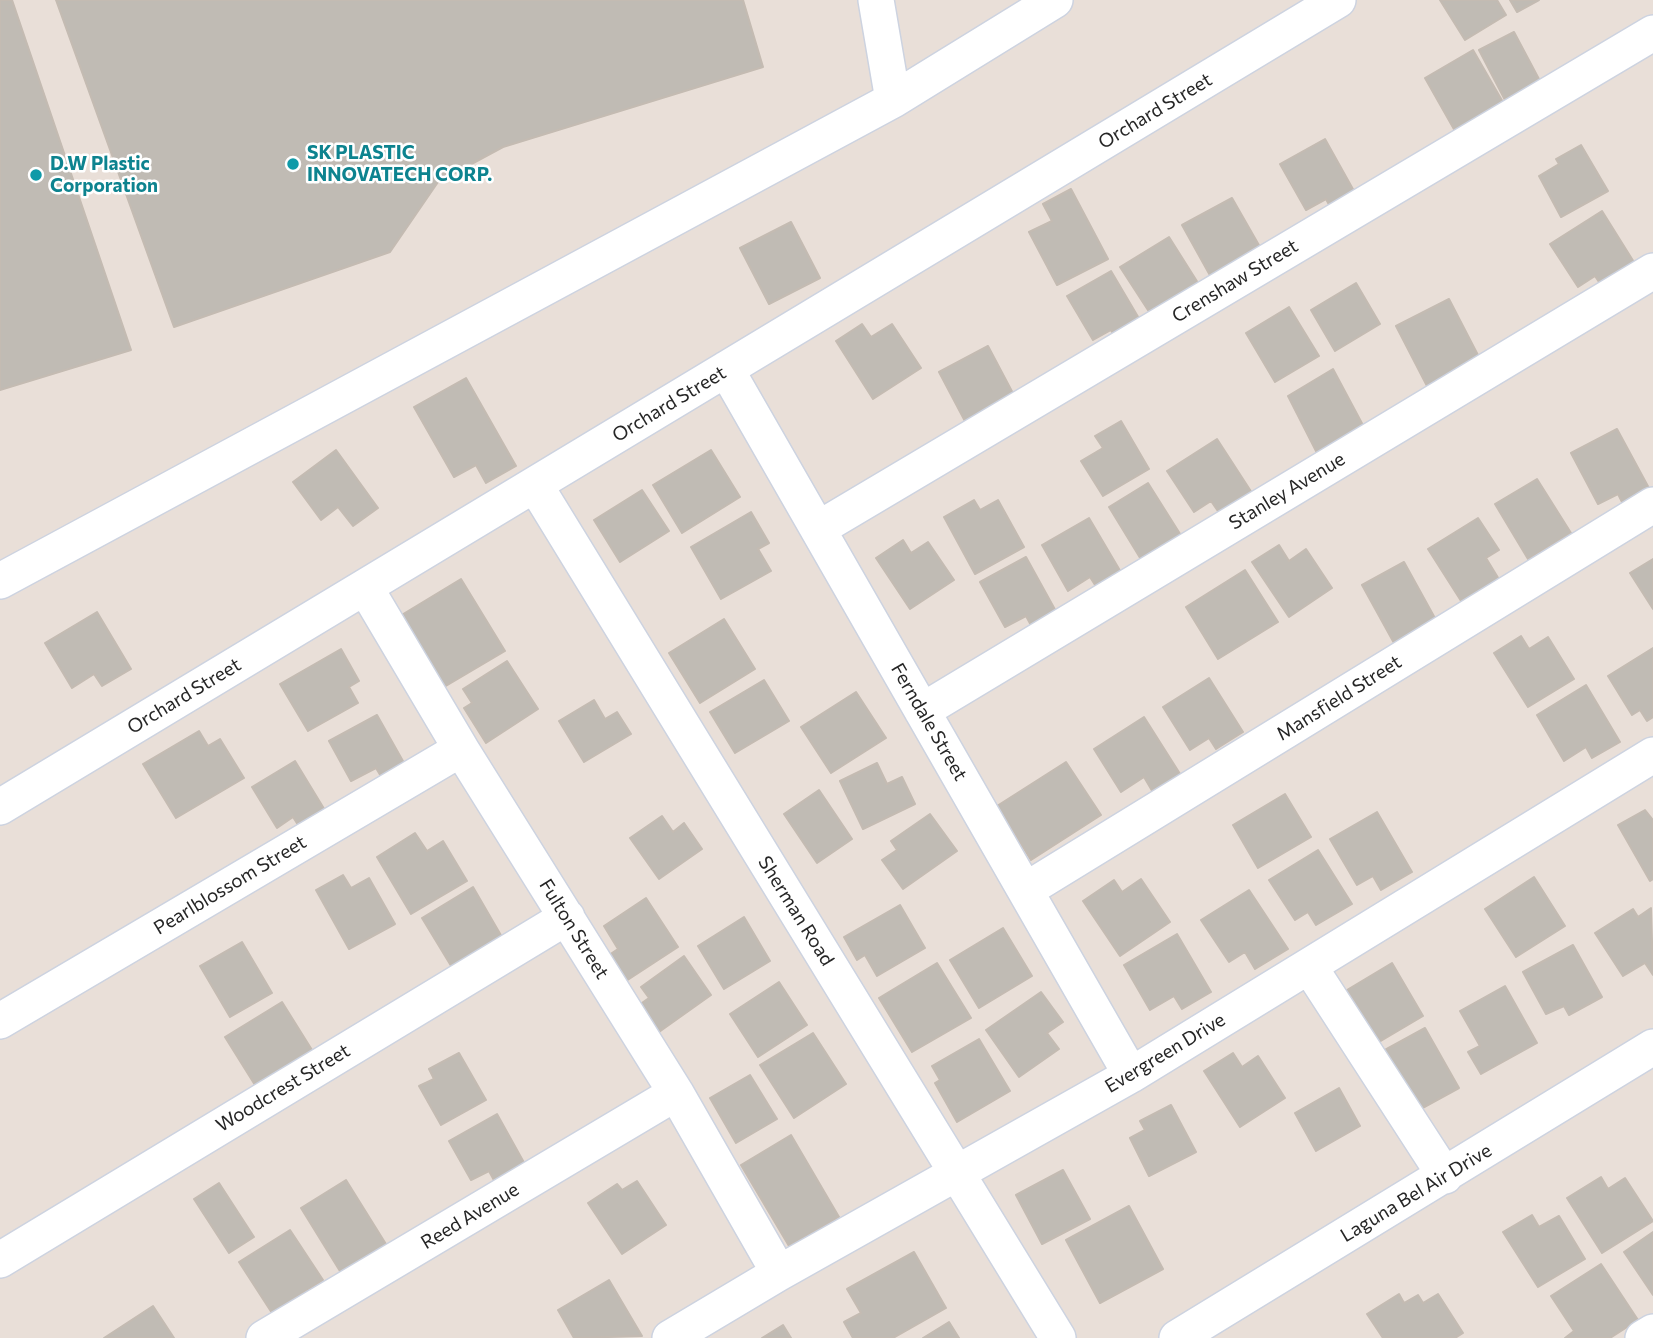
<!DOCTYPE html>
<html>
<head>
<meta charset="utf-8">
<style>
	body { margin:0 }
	canvas { display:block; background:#e9dfd8 }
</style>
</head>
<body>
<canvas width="1653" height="1338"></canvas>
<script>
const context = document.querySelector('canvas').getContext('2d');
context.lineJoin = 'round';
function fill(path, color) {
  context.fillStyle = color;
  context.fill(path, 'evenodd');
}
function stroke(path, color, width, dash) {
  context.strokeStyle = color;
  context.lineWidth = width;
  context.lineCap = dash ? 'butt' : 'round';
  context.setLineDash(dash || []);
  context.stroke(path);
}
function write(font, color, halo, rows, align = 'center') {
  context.font = font + ' Commissioner,sans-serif';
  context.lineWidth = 5;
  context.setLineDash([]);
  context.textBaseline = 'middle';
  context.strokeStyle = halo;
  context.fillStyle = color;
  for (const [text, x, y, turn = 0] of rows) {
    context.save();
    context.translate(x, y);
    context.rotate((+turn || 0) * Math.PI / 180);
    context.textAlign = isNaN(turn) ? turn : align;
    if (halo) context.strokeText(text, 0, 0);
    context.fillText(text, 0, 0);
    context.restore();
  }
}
const building = new Path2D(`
	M0,0H12L131,350L0,390Z
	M56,0H743L763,67L503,147L438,182L390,252L174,327Z
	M1440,0H1497L1506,15L1465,40Z
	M1510,0H1539L1517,12Z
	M1514,32L1540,81L1505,100L1479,50Z
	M1473,50L1504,104L1455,131L1425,78Z
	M1325,139L1359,200L1334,214L1326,199L1306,210L1280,164Z
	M1581,145L1608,191L1561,217L1539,176L1559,164L1556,159Z
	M1071,189L1108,259L1057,285L1029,232L1052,221L1043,204Z
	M1232,198L1268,261L1217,288L1182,225Z
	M1602,211L1637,267L1603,288L1595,276L1578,287L1550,244Z
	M791,222L820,278L769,304L740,248Z
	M1169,237L1205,294L1157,324L1120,267Z
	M1111,271L1147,332L1120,347L1111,330L1093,340L1067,296Z
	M1356,283L1380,324L1335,351L1311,310Z
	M1449,299L1480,359L1427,386L1396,326Z
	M1289,307L1319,356L1275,382L1246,333Z
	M862,324L871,337L892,324L921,368L873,399L836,341Z
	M988,346L1016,399L967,425L939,372Z
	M1333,369L1365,429L1317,453L1288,396Z
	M466,378L516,466L486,483L476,465L454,477L414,407Z
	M1121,421L1149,469L1103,496L1081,461L1103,448L1095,436Z
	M1617,429L1650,490L1623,504L1618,494L1598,504L1571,453Z
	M1217,439L1254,496L1222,517L1211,501L1194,512L1167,471Z
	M336,450L378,508L353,526L338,507L321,520L293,482Z
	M711,450L740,497L682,533L653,485Z
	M1537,479L1571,533L1528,559L1495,504Z
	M1148,483L1182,537L1142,561L1109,507Z
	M642,490L669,531L620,562L594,520Z
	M974,500L980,510L998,500L1024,547L975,574L944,517Z
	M751,512L769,543L758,549L771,571L721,599L691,547Z
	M1089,518L1122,574L1097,588L1090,577L1068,591L1042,545Z
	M1478,518L1499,550L1486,558L1500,581L1463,604L1428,549Z
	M903,540L911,553L928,542L954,580L910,609L876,558Z
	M1279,545L1289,561L1306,549L1332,588L1289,617L1252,562Z
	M1026,557L1058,615L1033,629L1026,616L1005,627L980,582Z
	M1653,559V609L1630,573Z
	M1404,562L1436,620L1394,643L1362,585Z
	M1245,570L1278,622L1218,659L1186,607Z
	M461,579L505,651L439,690L395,619Z
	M97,612L131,669L102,686L94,674L72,688L45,643Z
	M724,619L755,669L700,703L669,653Z
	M1521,636L1529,649L1548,637L1574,679L1528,707L1494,653Z
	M1653,648V717L1647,721L1640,710L1632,715L1608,676Z
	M341,649L359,681L349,687L358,703L308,731L280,684Z
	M507,661L538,709L486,743L464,708L472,703L463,689Z
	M1209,678L1243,732L1216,749L1209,738L1190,750L1163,707Z
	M764,680L789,721L735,753L710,712Z
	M1586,685L1620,742L1592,758L1586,747L1564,761L1537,715Z
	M856,692L886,738L831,773L801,727Z
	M594,700L605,719L617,712L631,734L584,762L559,721Z
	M377,715L408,770L385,783L376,768L351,781L329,741Z
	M1144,717L1182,777L1154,794L1144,777L1121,792L1094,749Z
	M199,731L208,746L220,739L244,778L176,818L143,764Z
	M295,761L326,812L300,828L293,817L277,828L252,787Z
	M1066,762L1101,815L1031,860L997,806Z
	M877,763L887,784L902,777L915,804L863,829L840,781Z
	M819,790L852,839L817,863L784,814Z
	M1285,794L1311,837L1258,868L1233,825Z
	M1645,810L1653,820V879L1650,881L1618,825Z
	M1377,812L1412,872L1381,890L1373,876L1357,885L1330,839Z
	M930,814L957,851L903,889L882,860L897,850L891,841Z
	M662,816L673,832L684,823L702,849L659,879L630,838Z
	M415,833L427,851L443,841L467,881L411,914L377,857Z
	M1318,850L1352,904L1316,925L1308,912L1295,920L1269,880Z
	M343,875L351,888L369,878L395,924L349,949L316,890Z
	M1534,877L1565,926L1516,957L1485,909Z
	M1141,879L1170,922L1120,956L1083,901L1114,880L1122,892Z
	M473,887L506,944L456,974L422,918Z
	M1249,890L1288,949L1255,969L1245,952L1229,962L1201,920Z
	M646,898L678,947L626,981L609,955L618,949L604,926Z
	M900,905L925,948L877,976L865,955L857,960L844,937Z
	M1651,908L1653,975L1645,963L1623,976L1595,933L1633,909L1638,917Z
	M744,917L770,961L724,989L698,946Z
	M1003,928L1032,976L979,1008L950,960Z
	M1177,934L1211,992L1182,1009L1174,996L1150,1010L1124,965Z
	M242,942L272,993L230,1017L200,966Z
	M1573,945L1602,997L1569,1015L1564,1006L1546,1014L1523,972Z
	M684,956L711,995L659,1032L639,1005L649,998L641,987Z
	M937,963L971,1018L912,1052L879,998Z
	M1392,963L1423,1016L1379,1042L1347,990Z
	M779,982L807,1025L758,1057L730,1014Z
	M1505,986L1537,1043L1481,1074L1468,1052L1480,1046L1460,1011Z
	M1041,992L1063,1022L1047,1033L1059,1049L1019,1077L986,1030Z
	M282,1002L317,1058L260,1093L225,1037Z
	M1425,1028L1459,1088L1417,1111L1383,1051Z
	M813,1033L846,1084L794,1118L760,1065Z
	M979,1039L1010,1091L957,1122L935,1083L940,1080L932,1066Z
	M459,1053L486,1100L441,1125L419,1086L434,1079L429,1069Z
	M1233,1053L1242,1067L1258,1056L1285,1098L1240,1127L1204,1071Z
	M750,1075L777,1119L736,1143L710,1098Z
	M1339,1088L1360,1126L1316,1151L1295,1113Z
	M1171,1105L1196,1152L1149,1176L1130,1138L1145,1130L1140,1121Z
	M497,1114L527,1168L496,1184L489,1171L471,1180L449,1141Z
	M791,1135L839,1217L789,1246L741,1165Z
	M1063,1170L1090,1219L1042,1244L1016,1195Z
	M1601,1177L1608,1189L1625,1178L1653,1221L1602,1253L1567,1198Z
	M346,1180L389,1249L343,1276L301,1208Z
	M637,1181L666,1225L622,1254L588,1203L617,1184L622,1190Z
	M219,1183L254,1237L229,1253L194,1199Z
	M1129,1206L1163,1269L1100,1303L1066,1240Z
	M1532,1215L1539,1227L1559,1216L1585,1259L1538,1287L1503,1232Z
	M290,1230L323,1280L272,1313L239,1262Z
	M1653,1232V1295L1624,1252Z
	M914,1252L946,1308L893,1338H853L844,1322L861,1313L847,1289Z
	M1601,1264L1638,1320L1610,1338H1565L1574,1331L1551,1296Z
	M609,1280L642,1336L574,1338L558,1310Z
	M1399,1294L1404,1303L1418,1295L1423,1303L1438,1294L1463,1333L1455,1338H1383L1367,1314Z
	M153,1306L174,1338H104Z
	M949,1322L959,1338H923Z
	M783,1325L791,1338H762Z`);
fill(building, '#c0bbb4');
stroke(building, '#c4bbb2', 2);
const minor = new Path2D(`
	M876,0L893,100
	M726,369L1131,1075
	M535,485L1058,1338
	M818,529L1653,33
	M0,581L893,100L1055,0
	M365,587L461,749L676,1093L779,1273
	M922,711L1653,271
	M0,807L1338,0
	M1026,890L1653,505
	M1309,966L1445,1176
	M0,1021L461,749
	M0,1260L567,917
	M264,1338L676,1093
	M670,1338L779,1273L1131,1075L1653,755
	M1177,1338L1653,1047
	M1643,1338L1653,1332`);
stroke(minor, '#cdd3e0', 38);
stroke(minor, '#fff', 35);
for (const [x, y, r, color] of [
	[293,164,7,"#0f9aa8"],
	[36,175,7,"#0f9aa8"]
]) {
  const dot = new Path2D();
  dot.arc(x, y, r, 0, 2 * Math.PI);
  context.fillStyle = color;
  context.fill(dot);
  stroke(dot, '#fff', 2.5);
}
write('19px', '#262626', '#fff', [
	["Orchard Street",1155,111,-31],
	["Crenshaw Street",1235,281,-31],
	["Orchard Street",669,404,-31],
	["Stanley Avenue",1287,491,-31],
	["Orchard Street",184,696,-31],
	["Mansfield Street",1339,698,-32],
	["Ferndale Street",929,722,60],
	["Pearlblossom Street",230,885,-31],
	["Sherman Road",796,911,58],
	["Fulton Street",574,929,58],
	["Evergreen Drive",1165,1053,-31],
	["Woodcrest Street",283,1088,-31],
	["Laguna Bel Air Drive",1416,1193,-31],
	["Reed Avenue",470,1216,-31]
]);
write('bold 19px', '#0d838f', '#fff', [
	["SK PLASTIC",307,153],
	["INNOVATECH CORP.",307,175],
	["D.W Plastic",50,164],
	["Corporation",50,186]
], 'left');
</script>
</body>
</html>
